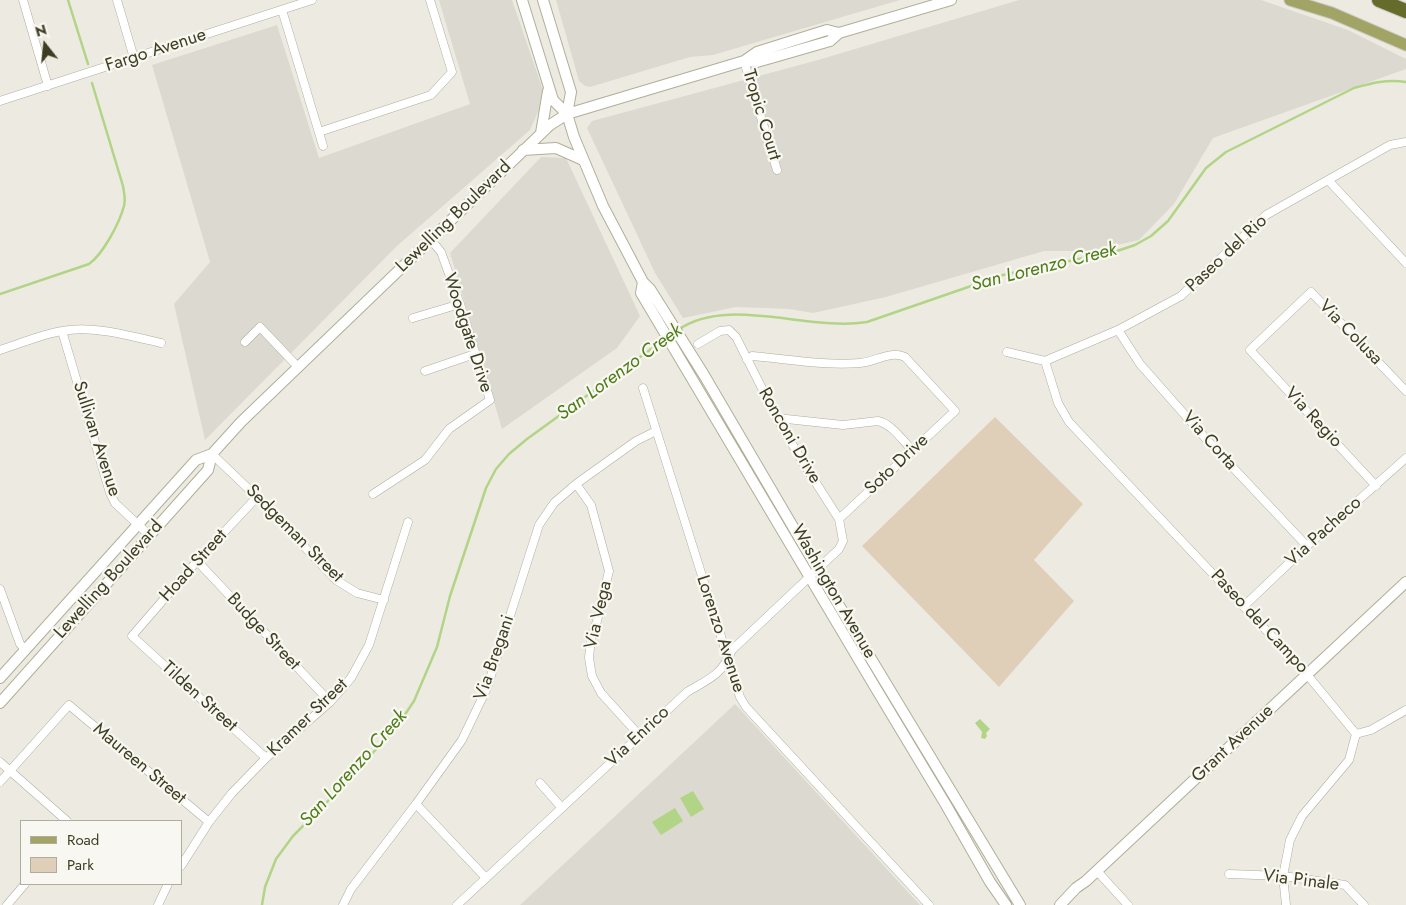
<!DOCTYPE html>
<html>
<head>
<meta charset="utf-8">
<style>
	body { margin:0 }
	#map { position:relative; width:1406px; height:905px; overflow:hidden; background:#edebe1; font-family:Jost,sans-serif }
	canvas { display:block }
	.legend { position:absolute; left:20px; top:820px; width:162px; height:65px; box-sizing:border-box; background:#f9f7f2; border:1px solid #aead9e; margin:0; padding:6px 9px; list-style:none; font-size:15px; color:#3d3e21 }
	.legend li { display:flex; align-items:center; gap:10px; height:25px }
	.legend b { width:25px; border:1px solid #aead9e }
	.north { position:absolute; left:20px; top:20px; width:50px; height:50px; -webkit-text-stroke:4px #f9f7f2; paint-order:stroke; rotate:344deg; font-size:14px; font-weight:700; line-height:20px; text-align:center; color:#3d3e21 }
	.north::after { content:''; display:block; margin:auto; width:18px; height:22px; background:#3d3e21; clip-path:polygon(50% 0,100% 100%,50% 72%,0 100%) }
</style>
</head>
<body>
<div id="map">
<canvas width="1406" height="905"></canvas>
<ul class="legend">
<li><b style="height:6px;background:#a1a464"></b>Road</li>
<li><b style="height:14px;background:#dfcfb9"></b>Park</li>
</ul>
<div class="north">N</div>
</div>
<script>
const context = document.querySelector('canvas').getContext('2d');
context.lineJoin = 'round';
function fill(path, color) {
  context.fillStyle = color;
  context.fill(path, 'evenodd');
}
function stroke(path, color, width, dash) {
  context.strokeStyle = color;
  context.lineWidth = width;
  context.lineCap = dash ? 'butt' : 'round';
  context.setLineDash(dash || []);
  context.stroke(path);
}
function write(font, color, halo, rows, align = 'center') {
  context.font = font + ' Jost,sans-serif';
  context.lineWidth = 4.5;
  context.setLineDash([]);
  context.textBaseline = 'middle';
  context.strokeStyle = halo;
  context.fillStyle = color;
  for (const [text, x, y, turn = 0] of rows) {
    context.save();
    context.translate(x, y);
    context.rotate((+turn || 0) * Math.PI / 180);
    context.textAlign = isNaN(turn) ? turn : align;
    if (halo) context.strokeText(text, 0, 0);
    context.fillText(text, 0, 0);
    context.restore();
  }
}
fill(new Path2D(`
	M439,0H512L545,96L530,130L397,246L205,440L174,304L210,262L152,65L277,25L319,158L470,104Z
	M556,0H900L713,55L690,57L590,87L585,86L579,81Z
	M1019,0H1261L1348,30L1406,59V69L1213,138L1174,204L1139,240L1092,251H1044L886,297L813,313L789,309L736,307L683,318L655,273L587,128L592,121L818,60Z
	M541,157L566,158L640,316L617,348L502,429L450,253Z
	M735,704L920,905H520Z`), '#dcdad0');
fill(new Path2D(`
	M995,417L1083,504L1034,560L1074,601L999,687L862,546Z`), '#dfcfb9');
fill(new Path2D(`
	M980,719L990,729L986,733L987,736L985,739L981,738L982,732L975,723Z
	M693,791L704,809L691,817L680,798Z
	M675,808L683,821L661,835L652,822Z`), '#b1d487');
stroke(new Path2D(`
	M68,0L88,64
	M0,294L89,264C103,254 119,224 124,206C126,199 124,193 123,186L92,83
	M678,330C727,295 809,332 867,322L1003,275L1117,251L1135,245L1151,236L1168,221L1206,168L1226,152L1354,88C1372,83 1387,79 1406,82
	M262,905L265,887L276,859L293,836L326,803L396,728L414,701L437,647L450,596L486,488L496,469L509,454L527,439L665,339`), '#b1d487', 2.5);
const minor = new Path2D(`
	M23,0L48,86
	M117,0L134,58
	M282,10L323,146
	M744,61L777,170
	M0,101L312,0
	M319,132L431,95L452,72L430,0
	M1328,180L1406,263
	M413,318L460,304
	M1118,330L1140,364L1207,440L1307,546
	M62,331L110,493L115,503L149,535
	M245,342L260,327L298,367
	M0,350C20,344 42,334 62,331C93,325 131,336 161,343
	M1007,352L1045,361
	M747,360L752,356C788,359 825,366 860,363C875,362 891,350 905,357L955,411L839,519
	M1045,361L1058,403L1069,422L1300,666L1356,734
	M1045,361L1118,330L1181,296L1266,215L1390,145L1406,142
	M425,371L475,354
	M643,388L740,697L746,707L929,905
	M777,418L843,425L878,421C892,424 903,441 913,451
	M212,454L257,497L336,580L357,593L384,600
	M576,484L591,505L609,571L597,621L591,638L589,658L592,676L601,693L639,735
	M1376,486L1250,350L1311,292L1406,391
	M373,494L425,460L449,429L490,400L460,304L441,252L431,240
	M257,497L197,561L132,636L266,758
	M197,561L330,702
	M0,589L20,644L25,649
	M1244,606L1307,546L1406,458
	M1356,734L1371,730L1406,710
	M0,762L67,821
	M0,782L69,705L209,822
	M540,783L562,808
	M416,804L486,878
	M181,866L209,822L232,793L266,758L330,702L351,678L369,645L408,522
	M1097,871L1128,905
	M1229,874L1283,876L1345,885L1364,905
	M7,905L25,884
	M158,905L168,884
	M343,905L351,889L416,804L462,740L487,688L539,525L554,503L576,484L636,441L656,431
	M457,905L687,692C710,678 721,676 732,650L839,549L843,541L839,519L802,461L777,418L736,337L729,330L720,331L698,344
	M1286,905L1283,876L1290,840L1302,816L1349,760L1356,734`);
const secondary = new Path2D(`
	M522,0L553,100L567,114L574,137L603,206L643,282L650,289L704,375L847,619L1020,905
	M543,0L571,92L567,114
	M744,61L757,62L830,41L839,33L951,0
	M541,133L548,91
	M523,150L556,148L583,160
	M643,282L641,293L875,687L946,805L990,882L1006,905
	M0,678L196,460L212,454L241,422L550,125L567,114L744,61L757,52L827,30L839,33
	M0,703L208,470L212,454
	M1060,905L1076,888L1086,881L1406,582`);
const primary = new Path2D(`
	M1290,0L1332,13L1406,45`);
const motorway = new Path2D(`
	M1379,0L1406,11`);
stroke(minor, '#aead9c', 9);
stroke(secondary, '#b0af97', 12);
stroke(primary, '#c9c9c1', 13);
stroke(motorway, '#c9c9c1', 16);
stroke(minor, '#fff', 8);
stroke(secondary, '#fff', 10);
stroke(primary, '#a1a464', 11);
stroke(motorway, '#656c2b', 14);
write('18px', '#3d3e21', '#f9f7f2', [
	["Fargo Avenue",156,51,-18],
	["Tropic Court",761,115,73],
	["Lewelling Boulevard",454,217,-44],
	["Paseo del Rio",1227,254,-43],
	["Woodgate Drive",467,333,72],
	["Via Colusa",1350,333,46],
	["Via Regio",1313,418,47],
	["Ronconi Drive",789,436,60],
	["Sullivan Avenue",96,439,72],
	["Via Corta",1209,441,48],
	["Soto Drive",897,465,-43],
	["Via Pacheco",1324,532,-42],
	["Sedgeman Street",294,534,45],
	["Hoad Street",194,566,-48],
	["Lewelling Boulevard",109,580,-48],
	["Washington Avenue",833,592,60],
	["Via Vega",599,615,-77],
	["Paseo del Campo",1259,622,47],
	["Budge Street",263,632,47],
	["Lorenzo Avenue",720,634,72],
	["Via Bregani",495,658,-71],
	["Tilden Street",199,697,42],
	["Kramer Street",308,718,-44],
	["Via Enrico",638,737,-43],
	["Grant Avenue",1233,744,-43],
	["Maureen Street",139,764,40],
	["Via Pinale",1301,881,7]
]);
write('italic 19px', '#4d7d18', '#f9f7f2', [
	["San Lorenzo Creek",1044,268,-14],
	["San Lorenzo Creek",620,373,-36],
	["San Lorenzo Creek",354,769,-48]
]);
</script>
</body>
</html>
